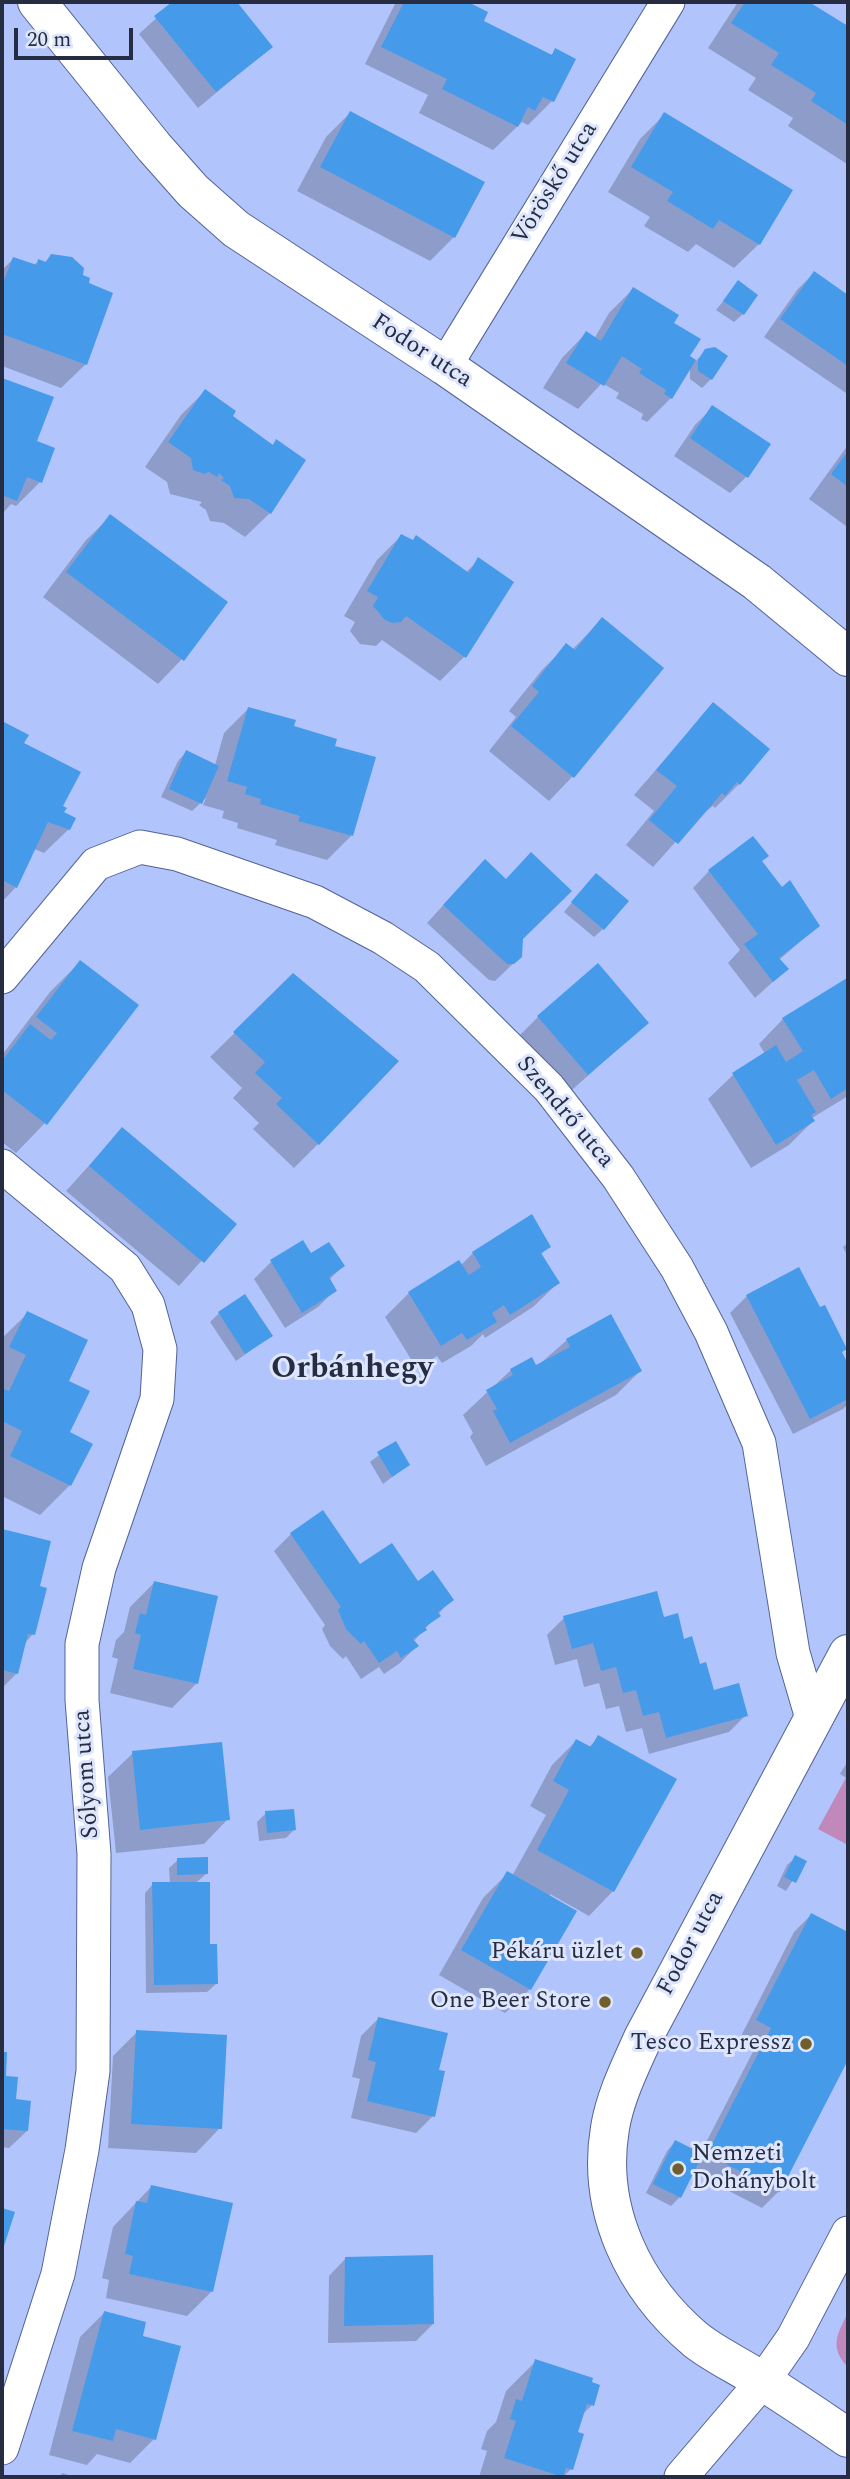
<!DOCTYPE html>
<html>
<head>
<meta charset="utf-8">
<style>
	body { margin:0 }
	#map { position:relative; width:850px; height:2479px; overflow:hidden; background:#b1c4fc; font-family:Spectral,serif }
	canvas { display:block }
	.frame { position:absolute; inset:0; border:4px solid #262d42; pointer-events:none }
	.scale { position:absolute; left:14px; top:28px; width:119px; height:32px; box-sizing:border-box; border:4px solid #262d42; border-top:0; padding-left:9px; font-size:21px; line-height:24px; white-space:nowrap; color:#262d42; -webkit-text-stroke:5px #dee6fd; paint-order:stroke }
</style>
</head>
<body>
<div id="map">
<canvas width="850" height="2479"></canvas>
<div class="frame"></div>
<div class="scale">20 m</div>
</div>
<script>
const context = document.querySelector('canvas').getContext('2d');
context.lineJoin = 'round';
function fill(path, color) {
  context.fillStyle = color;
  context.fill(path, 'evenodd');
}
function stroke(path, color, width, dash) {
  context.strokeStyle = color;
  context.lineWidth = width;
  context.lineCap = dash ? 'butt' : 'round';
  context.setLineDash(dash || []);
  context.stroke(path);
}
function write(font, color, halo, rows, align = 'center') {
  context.font = font + ' Spectral,serif';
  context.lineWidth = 6;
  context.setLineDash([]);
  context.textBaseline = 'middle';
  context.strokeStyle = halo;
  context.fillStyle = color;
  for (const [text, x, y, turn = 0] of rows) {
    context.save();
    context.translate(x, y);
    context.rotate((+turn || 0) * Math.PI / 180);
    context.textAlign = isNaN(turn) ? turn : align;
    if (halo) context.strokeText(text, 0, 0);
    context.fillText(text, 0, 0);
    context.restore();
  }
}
fill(new Path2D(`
	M848,1774V1845L818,1829Z
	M848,2313V2367C829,2348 837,2334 848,2313Z`), '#c088bb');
fill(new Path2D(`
	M174,2H235L271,47L198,108L139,34Z
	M396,2H465L486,12L477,29L550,56L556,50L574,59L552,101L528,125L522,122L493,150L419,113L428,95L365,64Z
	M738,2H806L848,29L847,164L788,126L793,118L748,90L756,78L708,48Z
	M350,113L454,237L430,261L297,191L326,137Z
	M664,115L759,244L734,268L696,244L688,252L644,226L650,217L608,192L640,139Z
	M52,255L64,256L78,264L86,364L61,388L2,366V270L13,259L33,266L38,261L44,263Z
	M814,273L848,297V390L846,393L764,337L797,290Z
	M738,283L743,314L734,322L716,310Z
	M633,289L672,323L687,356L696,361L706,350L711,379L702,388L690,379V367L671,398L647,422L641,419L643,414L616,398L619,393L602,383L578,409L543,388L562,358L586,333L594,339L609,313Z
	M2,380L51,398L35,442L40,482L16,506L11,504L2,514Z
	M205,391L231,417L271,446L276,442L270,513L245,537L224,523L210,521L206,510L199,505L202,502L170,494L167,482L145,467L181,415Z
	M712,408L747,476L730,493L674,456L695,425Z
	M848,445V524L846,526L809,499Z
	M111,516L182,659L158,684L43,597L86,540Z
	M401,536L465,573L479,560L511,582L464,657L440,681L382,640L376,646L360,644L350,631L355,622L344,616L377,560Z
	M602,619L573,776L549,801L489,751L516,717L509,711L542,670L566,646L572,650Z
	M713,704L739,784L715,808L713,806L698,817L653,867L626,845L654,811L634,795Z
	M248,709L333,747L373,758L351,836L327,860L275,845L277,840L237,828L238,823L222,818L224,811L203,805L206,798L192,811L161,797L178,761L186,752L215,765L224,733Z
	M2,723L26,736L22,743L61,807L69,829L44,853L34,849L16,887L2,902Z
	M761,862L781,889L818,926L779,960L787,969L755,998L728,963L740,950L693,888L709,871Z
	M468,878L521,939L520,957L495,981L489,980L427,923Z
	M587,884L603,929L594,937L564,912Z
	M80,962L45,1123L16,1153L2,1142V1055L50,992Z
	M293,976L318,1144L294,1168L253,1129L259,1123L233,1098L242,1088L210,1057Z
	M846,980L848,1096L812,1118L813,1121L789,1145L751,1168L708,1099L733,1075L765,1054L759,1044L783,1019Z
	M538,1017L647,1023L563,1098L514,1041Z
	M122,1129L234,1224L179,1286L66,1191Z
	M302,1242L311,1255L343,1266L329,1280L335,1290L318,1307L285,1328L254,1279L271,1262Z
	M848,1243V1257L843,1247Z
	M549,1247L540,1255L558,1283L533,1307L485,1338L483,1334L471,1346L442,1363L437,1356L417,1369L385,1317L409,1293L461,1265L473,1253Z
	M747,1296L840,1353L848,1368V1404L843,1409L793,1434L730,1313Z
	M28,1313L67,1382L70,1485L40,1515L2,1496V1338Z
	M219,1313L271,1336L236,1361L210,1322Z
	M567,1340L640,1371L616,1395L486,1466L470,1437L473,1433L463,1415L511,1370L535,1368Z
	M395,1443L408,1465L383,1484L370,1462Z
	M2,1531L48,1542L37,1587L33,1634L24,1644L17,1673L2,1688Z
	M291,1534L359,1567L418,1583L451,1600L413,1642L417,1646L400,1663L384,1674L379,1667L361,1679L346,1656L343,1659L330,1646L322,1629L325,1625L274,1551Z
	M154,1583L216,1597L196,1684L172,1708L110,1693L118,1659L112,1657L116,1640L124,1632L130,1607Z
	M564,1618L683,1641L712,1692L746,1715L729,1732L649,1754L642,1728L626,1732L619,1706L606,1709L599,1683L584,1687L577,1659L555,1665L547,1635Z
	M598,1738L613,1891L589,1916L550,1894L530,1989L505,2013L439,1975L483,1898L507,1874L512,1876L546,1815L530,1806L552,1765L576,1741L588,1748Z
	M133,1753L228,1819L204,1844L116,1853L108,1777Z
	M848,1761V1779L840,1774Z
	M266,1813L294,1830L286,1838L259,1841L257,1822Z
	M796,1857L805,1861L786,1891L777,1886L787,1865Z
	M178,1860L207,1873L196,1883L216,1984L207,1992L146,1993L145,1893L153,1884H170L169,1868Z
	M811,1915L848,1934V2056L779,2191L762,2208L692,2172L680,2197L671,2206L646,2193L667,2151L675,2142L700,2154L756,2046L740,2038L794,1932Z
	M378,2019L437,2071L433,2116L416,2133L351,2118L360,2079L352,2077L361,2036Z
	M137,2032L220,2128L196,2153L108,2148L113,2056Z
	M2,2053L5,2054L4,2078L27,2131L9,2148L2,2147Z
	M151,2187L211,2292L187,2316L106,2298L109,2280L102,2278L113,2227Z
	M346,2258L433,2324L416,2341L328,2343L329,2276Z
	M104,2313L141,2338L154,2439L130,2463L97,2454L87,2465L49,2455L80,2337Z
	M536,2361L592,2405L582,2415L576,2433L571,2469L563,2477H479L487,2451L481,2449L487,2431L496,2422L506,2391Z
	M63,2473L74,2477H58Z`), '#0003');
fill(new Path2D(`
	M172,2H237L273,47L216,92L154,16Z
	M404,2H468L488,12L484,21L552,55L555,48L576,59L554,102L543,97L535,111L528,107L518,127L442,89L447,79L381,47Z
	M745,2H809L848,26V125L811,101L816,93L771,65L779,53L731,23Z
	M350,111L485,182L455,238L320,167Z
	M664,112L793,190L760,245L719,220L713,229L667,201L673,192L631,167Z
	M51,254L72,257L84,268L83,275L90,278L89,283L113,293L87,365L2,334V286L13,257L37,265L38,259L46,262Z
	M814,271L848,295V366L780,319Z
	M738,280L758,295L744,315L723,301Z
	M633,287L679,315L674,323L701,339L690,356L696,360L672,399L664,394L666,390L639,373L642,369L622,356L604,386L566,363L586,331L601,341Z
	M715,347L728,356L712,380L698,371V360L705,349Z
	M2,378L54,397L37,441L55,448L42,483L27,477L17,501L2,495Z
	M205,389L236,411L233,416L273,445L276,439L306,460L271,514L249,499L234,498L230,486L221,480L224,478L219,473L217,477L209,472L204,474L193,470L191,458L168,442Z
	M712,405L771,444L748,478L690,438Z
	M848,451V487L831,474Z
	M110,514L228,602L184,661L66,572Z
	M401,534L413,540L416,535L469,573L478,557L514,582L466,658L406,616L401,622L393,623L385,620L373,606L378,597L367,591Z
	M602,617L664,668L574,778L511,726L539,692L532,686L566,643L575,650Z
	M713,702L770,749L740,785L737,782L725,796L722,793L678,844L649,820L677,786L656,770Z
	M248,707L296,720L294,726L337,739L335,746L376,757L353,836L298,821L300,816L260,804L261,799L245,794L247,787L227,781Z
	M2,721L29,735L24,743L81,772L63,806L67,808L64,812L76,818L70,830L48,822L17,888L2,880Z
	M186,750L219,766L202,804L169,789Z
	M753,836L769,856L762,861L782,887L790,880L820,926L779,958L789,969L773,982L744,944L758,934L708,870Z
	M531,852L572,891L523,939L522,957L514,964H507L443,905L485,859L506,879Z
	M596,873L629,901L604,930L571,902Z
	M80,960L139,1005L47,1125L2,1090V1061L30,1024L51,1040L57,1033L36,1017Z
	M598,963L649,1023L588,1075L537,1016Z
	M293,973L399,1061L319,1145L276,1104L282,1098L255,1073L265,1062L233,1032Z
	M847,978L848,1088L831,1099L814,1070L797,1080L816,1112L811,1115L815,1121L776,1145L732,1073L776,1045L786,1062L803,1051L782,1018Z
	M122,1127L237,1224L204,1263L89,1166Z
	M532,1214L551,1247L541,1253L560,1283L510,1315L504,1305L492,1313L497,1322L467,1340L462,1333L441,1346L408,1292L459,1260L469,1275L481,1267L472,1252Z
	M303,1240L311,1253L329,1242L345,1266L329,1277L337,1291L302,1313L270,1260Z
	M799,1267L820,1307L825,1305L847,1349L842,1352L848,1364V1399L810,1419L746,1295Z
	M245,1294L273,1336L245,1354L218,1312Z
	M27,1311L88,1340L69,1381L90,1391L70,1432L93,1444L71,1486L10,1456L22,1431L2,1421V1393L4,1389L9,1391L26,1355L9,1347Z
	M611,1314L642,1371L510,1443L493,1411L497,1409L486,1390L513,1375L510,1369L532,1357L536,1365L570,1347L566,1339Z
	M396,1441L410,1465L392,1477L377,1452Z
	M323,1510L360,1564L392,1543L418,1581L433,1570L454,1600L438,1612L441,1616L425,1627L427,1630L413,1639L419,1646L401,1658L397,1651L379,1663L364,1641L361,1644L346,1629L338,1610L341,1607L290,1533Z
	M2,1529L51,1541L40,1586L47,1588L35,1635L28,1634L18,1674L2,1670Z
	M154,1581L218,1596L198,1684L133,1669L141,1635L135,1633L140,1613L146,1615Z
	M657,1591L664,1617L678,1613L684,1639L692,1636L700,1664L706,1662L714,1690L739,1683L748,1716L666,1738L659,1712L643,1716L636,1690L623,1693L616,1667L601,1671L593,1643L572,1649L563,1616Z
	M598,1735L677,1779L614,1892L537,1850L569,1790L553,1781L576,1739L591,1747Z
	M222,1742L230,1820L140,1830L132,1751Z
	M294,1809L296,1830L267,1833L265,1811Z
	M795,1855L807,1861L796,1883L784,1877Z
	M208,1857V1874L177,1875V1858Z
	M507,1871L577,1911L531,1990L461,1950Z
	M152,1882H210V1944H217L218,1984L154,1985Z
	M811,1913L848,1932V2060L780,2192L707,2154L771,2028L756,2020Z
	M378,2017L448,2033L439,2070L445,2071L435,2117L367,2101L376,2062L368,2060Z
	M136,2030L227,2035L222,2129L131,2124Z
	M2,2052H7L6,2076L18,2077L16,2099L31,2101L28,2131L2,2129Z
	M675,2140L703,2154L681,2198L653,2184Z
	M151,2185L233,2203L213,2292L129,2274L133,2256L125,2254L136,2201L147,2203Z
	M2,2208L15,2212L2,2252Z
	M433,2255L434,2324L344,2326L345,2257Z
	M104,2311L146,2322L143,2336L181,2346L156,2440L116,2429L113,2441L72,2431Z
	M535,2359L593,2378L592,2382L600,2385L594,2406L587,2404L578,2432L584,2434L573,2470L566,2468L563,2477L504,2458L516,2421L510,2419L516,2399L522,2401Z`), '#459aea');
const street = new Path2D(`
	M445,366L668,2
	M2,977L96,864L140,847L177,854L315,902L383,938L427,967L549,1088L618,1177L677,1268L711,1332L759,1443L793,1653L812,1718
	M2,1166L125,1268L148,1305L160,1349L157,1399L99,1568L82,1644V1700L94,1854L93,2071L82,2150L58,2274L2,2448
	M681,2477L763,2381L793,2338L848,2233`);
const secondary = new Path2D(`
	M37,2L154,147L193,191L236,229L445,366L757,582L848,657
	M848,1654L643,2038C630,2067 615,2097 610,2128C596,2210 634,2288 696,2340C715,2355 739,2366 759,2379C789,2398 819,2418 848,2438`);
stroke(street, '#536395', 35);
stroke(secondary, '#536395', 40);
stroke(street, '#fff', 33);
stroke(secondary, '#fff', 38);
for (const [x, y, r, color] of [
	[637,1953,7,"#705e2c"],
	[605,2002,7,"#705e2c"],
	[806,2044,7,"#705e2c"],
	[678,2169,7,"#705e2c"]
]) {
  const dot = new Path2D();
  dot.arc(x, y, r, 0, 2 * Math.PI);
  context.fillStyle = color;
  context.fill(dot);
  stroke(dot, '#dee6fd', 2.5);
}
write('24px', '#262d42', '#dee6fd', [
	["Vöröskő utca",556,184,-58],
	["Fodor utca",421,352,33],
	["Szendrő utca",564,1113,50],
	["Sólyom utca",88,1774,-94],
	["Fodor utca",692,1944,-62]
]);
write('24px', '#262d42', '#dee6fd', [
	["Pékáru üzlet",623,1953],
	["One Beer Store",591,2002],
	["Tesco Expressz",792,2044],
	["Nemzeti",692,2155,"left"],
	["Dohánybolt",692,2183,"left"]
], 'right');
write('bold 32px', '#262d42', '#dee6fd', [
	["Orbánhegy",352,1371]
]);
</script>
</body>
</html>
